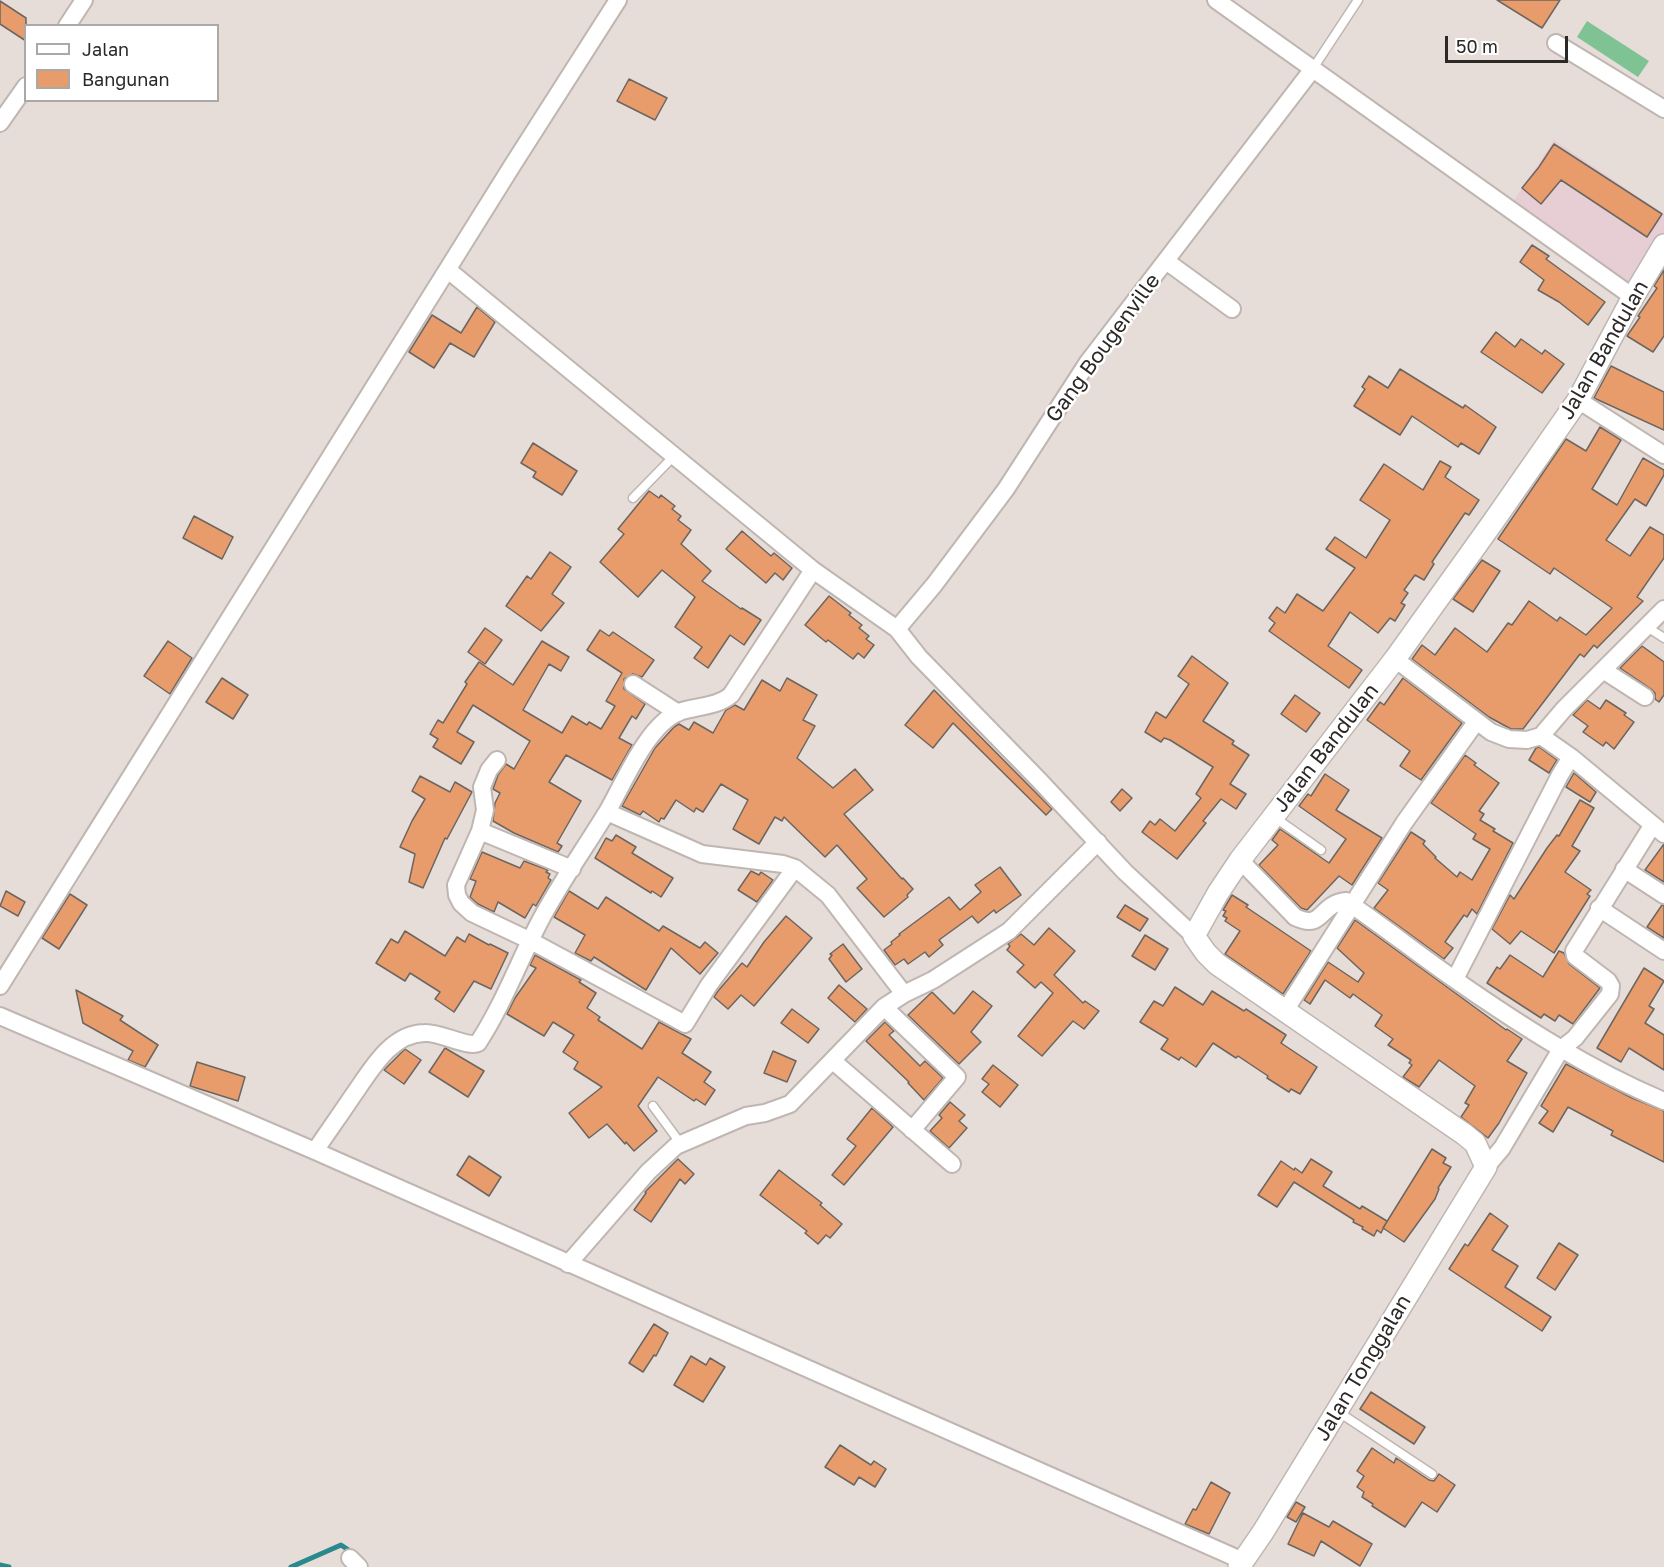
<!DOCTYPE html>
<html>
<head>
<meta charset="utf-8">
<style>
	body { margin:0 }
	#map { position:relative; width:1664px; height:1567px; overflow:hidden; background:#e6ddd8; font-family:"Golos Text",sans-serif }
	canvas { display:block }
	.legend { position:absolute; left:24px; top:24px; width:195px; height:78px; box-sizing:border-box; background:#fff; border:2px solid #aaa9a8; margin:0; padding:8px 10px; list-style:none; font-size:18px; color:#2b2826 }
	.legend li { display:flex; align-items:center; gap:12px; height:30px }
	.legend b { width:30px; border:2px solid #aaa9a8 }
	.scale { position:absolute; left:1445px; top:36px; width:123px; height:27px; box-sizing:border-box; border:3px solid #2b2826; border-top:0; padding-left:8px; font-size:18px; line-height:21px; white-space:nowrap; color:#2b2826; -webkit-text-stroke:4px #fff; paint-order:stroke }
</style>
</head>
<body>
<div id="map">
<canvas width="1664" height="1567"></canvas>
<ul class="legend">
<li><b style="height:8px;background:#fff"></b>Jalan</li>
<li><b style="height:16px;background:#e99c6b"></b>Bangunan</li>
</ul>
<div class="scale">50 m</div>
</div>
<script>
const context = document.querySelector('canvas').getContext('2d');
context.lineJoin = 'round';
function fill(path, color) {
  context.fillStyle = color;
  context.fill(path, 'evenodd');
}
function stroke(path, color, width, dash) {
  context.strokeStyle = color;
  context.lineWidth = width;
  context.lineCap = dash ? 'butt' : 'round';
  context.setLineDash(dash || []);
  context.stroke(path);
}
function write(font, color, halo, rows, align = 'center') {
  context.font = font + ' "Golos Text",sans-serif';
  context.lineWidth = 5;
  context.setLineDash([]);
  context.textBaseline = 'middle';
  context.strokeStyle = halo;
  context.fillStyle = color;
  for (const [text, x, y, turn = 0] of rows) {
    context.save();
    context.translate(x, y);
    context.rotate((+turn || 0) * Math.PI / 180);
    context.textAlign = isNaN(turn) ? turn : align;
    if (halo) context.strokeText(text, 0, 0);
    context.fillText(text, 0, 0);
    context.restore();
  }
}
fill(new Path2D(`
	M1554,140L1664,214V245L1633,297L1508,209Z`), '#e7ced5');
fill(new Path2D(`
	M1587,21L1649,61L1638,77L1577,37Z`), '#7fc293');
stroke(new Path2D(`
	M0,1565L9,1567
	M291,1567L341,1545L353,1553`), '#288a8d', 5);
const building = new Path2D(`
	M1497,0H1560L1542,28Z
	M0,1L26,18V41L0,24Z
	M629,79L667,98L655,120L617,101Z
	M1554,144L1662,214L1647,237L1561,180L1541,204L1522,188L1539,167Z
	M1532,245L1549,256L1546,259L1605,302L1588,325L1559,302L1538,290L1544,280L1520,262Z
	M1664,270V336L1653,352L1627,336L1640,317L1638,316L1657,288L1654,286Z
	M477,307L495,322L474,357L450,343L434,368L409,352L432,315L461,333Z
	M1496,332L1515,347L1521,339L1542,354L1545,350L1564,364L1542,393L1481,352Z
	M1611,366L1664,392V430L1594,398Z
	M1400,369L1463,408L1465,405L1496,427L1479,454L1461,443L1458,447L1412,416L1400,435L1354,406L1365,389L1362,387L1369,376L1388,388Z
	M1600,427L1621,440L1592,489L1617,505L1643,458L1664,470V475L1646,506L1635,499L1606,540L1630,556L1650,527L1664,535V558L1637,597L1643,601L1597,648L1594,645L1584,657L1580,654L1523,729H1511L1489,717L1412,659L1422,645L1435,655L1455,628L1487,652L1508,623L1512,625L1529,601L1557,621L1560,617L1586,635L1612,608L1554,568L1550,574L1498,539L1566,439L1586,451Z
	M533,443L577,471L562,495L533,477L536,472L521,463Z
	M1440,461L1451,467L1445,477L1479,500L1469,515L1465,513L1432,562L1434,564L1424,580L1415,575L1404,590L1408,593L1401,603L1405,605L1395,621L1390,618L1378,633L1350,612L1328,646L1362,670L1349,688L1269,631L1275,623L1269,618L1277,607L1285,613L1297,594L1323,611L1355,568L1326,549L1335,537L1366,558L1390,520L1360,500L1384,464L1423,490Z
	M649,491L659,498L661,495L675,506L672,509L681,516L678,520L691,530L681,544L711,571L702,581L741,609L742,608L761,620L744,645L730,635L708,668L694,658L702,647L675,627L695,597L662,570L638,597L600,562L624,534L618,529Z
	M194,516L233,537L222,559L183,538Z
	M742,531L771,556L774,553L792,568L783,580L775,573L766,583L726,549Z
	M550,552L571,567L552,594L564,603L541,631L506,606L527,576L531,579Z
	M1482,560L1500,571L1473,612L1453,599Z
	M829,596L851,613L849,615L862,625L859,628L869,636L866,639L874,645L864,658L858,653L853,659L828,640L826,642L805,625Z
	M485,628L502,640L485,664L468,652Z
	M600,630L609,636L613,632L654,660L642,677L633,674L624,679V689L645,704L636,719L632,716L619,738L632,745L612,780L566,755L549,782L581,801L557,843L562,846L558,852L514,833L493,821L495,803L500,793L493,789L498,775L506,764L514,769L530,741L473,705L457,732L474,742L461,764L433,747L438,739L430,734L438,720L443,723L467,684L465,682L479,662L513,685L542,641L569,657L561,671L549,664L523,710L562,733L572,716L587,725L589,722L601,729L615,706L606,701L622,673L587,650Z
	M168,641L192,658L170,694L144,676Z
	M1642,646L1664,662V695L1659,702L1655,699V693L1651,689L1620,668Z
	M1192,656L1228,683L1203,721L1234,741L1232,744L1249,755L1230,784L1246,794L1236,809L1221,799L1203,821L1206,823L1177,859L1142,832L1150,821L1155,825L1160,819L1175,831L1201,798L1196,794L1213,767L1170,740L1164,738L1161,742L1145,732L1156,712L1166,718L1189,684L1178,676Z
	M222,678L248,695L233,719L206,702Z
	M787,678L817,695L803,720L815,726L797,758L833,788L855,769L873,790L844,814L902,879L903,878L913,889L907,895L908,897L884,917L857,888L867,879L837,845L825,857L784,817L782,821L775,817L759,844L733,829L748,800L721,784L703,812L696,808L694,812L676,800L664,819L661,818L659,822L643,811L640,815L622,806L655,748L674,727L679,724L689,730L694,722L713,733L726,710L735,705L744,710L762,680L780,691Z
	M1403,678L1462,723L1421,780L1400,766L1410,751L1367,720L1380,702L1384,705Z
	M934,690L1052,809L1046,815L953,723L933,748L905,725Z
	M1295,695L1320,713L1306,732L1281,714Z
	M1587,700L1600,709L1606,700L1626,713L1624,715L1634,722L1614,749L1606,742L1603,746L1583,732L1588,726L1573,715Z
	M1539,747L1557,760L1549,773L1529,760L1536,748Z
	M1465,755L1476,763L1474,765L1499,783L1479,811L1484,814L1480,820L1495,829L1493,831L1513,843L1477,914L1472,909L1467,917L1464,915L1445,942L1453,948L1444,959L1374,908L1388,890L1378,883L1411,832L1425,841L1423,844L1436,857L1435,858L1457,877L1460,872L1472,880L1490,849L1473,839L1476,834L1431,803Z
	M1574,773L1596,792L1590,802L1566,787Z
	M1325,774L1349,790L1336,810L1382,838L1352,885L1339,876L1307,910L1301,908L1259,865L1278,845L1272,840L1280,829L1329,863L1346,839L1299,806L1308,794L1311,796Z
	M420,776L450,792L455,782L472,792L447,839L445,838L423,888L409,882L415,854L400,847L412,821L425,799L412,791Z
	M1122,789L1132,798L1120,811L1111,802Z
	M1580,800L1594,808L1572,846L1580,851L1565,872L1591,890L1587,894L1590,896L1554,953L1521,931L1510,944L1492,929L1510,895L1514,899L1547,848L1557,835L1559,836Z
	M616,835L636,847L632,853L673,878L661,897L652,891L651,893L595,858L606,838L612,841Z
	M1664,844V882L1645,870Z
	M482,852L520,868L524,861L548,870L546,872L550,874L548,878L551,880L536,906L533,904L525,918L498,902L494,912L478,904L470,897L476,881L470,879Z
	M1000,867L1021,895L996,913L994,910L978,923L972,916L939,940L943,945L929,957L925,952L908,964L904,959L895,965L884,950L892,944L891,942L900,935L899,934L949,897L960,910L981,892L975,885Z
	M751,871L759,875L761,872L773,880L757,902L738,890Z
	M6,891L25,902L18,916L0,906Z
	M569,891L598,909L606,897L659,931L663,926L700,948L705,942L718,953L700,974L671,948L646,990L594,957L591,961L575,953L585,935L554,917Z
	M70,894L87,905L59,949L42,938Z
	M1232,895L1248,905L1246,907L1311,951L1283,994L1225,954L1240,931L1225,921L1227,918L1223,916L1226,911L1223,910Z
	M1125,905L1148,919L1140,931L1117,917Z
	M1662,905H1664V938L1647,927Z
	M786,916L812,938L754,1006L741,995L728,1009L714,997L718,991L742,963L747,967L764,942Z
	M1355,920L1506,1030L1507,1029L1522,1039L1507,1061L1527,1073L1499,1123L1488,1138L1461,1117L1469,1105L1465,1103L1475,1086L1439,1060L1419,1087L1403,1077L1412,1065L1409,1063L1411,1060L1388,1045L1393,1039L1375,1026L1382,1015L1353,994L1350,998L1325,980L1310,1004L1304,1000L1328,962L1358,982L1364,973L1337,948Z
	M1049,928L1075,951L1054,975L1083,1003L1085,1001L1099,1011L1084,1029L1073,1021L1042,1056L1018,1036L1053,993L1041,982L1035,988L1017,972L1024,965L1007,950L1010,946L1008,944L1021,934L1034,945Z
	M405,931L445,956L457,937L465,942L469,934L489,945L490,944L508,953L491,989L474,981L454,1012L435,999L440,992L410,973L405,981L376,963L391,939L398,943Z
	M1145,935L1168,949L1155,970L1132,956Z
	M843,944L862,969L846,982L829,959L832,955L830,954Z
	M1559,951L1564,953L1569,964L1600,988L1573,1024L1559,1015L1555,1021L1544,1014L1541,1018L1487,983L1497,967L1500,969L1510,955L1543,977Z
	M535,955L581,980L579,982L596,993L587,1008L600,1017L598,1020L642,1049L659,1022L691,1039L682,1053L711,1072L704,1082L715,1090L705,1105L696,1099L694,1101L658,1077L638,1106L657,1131L634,1151L626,1142L625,1144L607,1124L589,1138L569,1113L602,1087L574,1069L578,1062L563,1052L574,1035L553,1022L544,1036L507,1014L515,998L536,968L530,965Z
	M1644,968L1664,981L1649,1006L1654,1009L1645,1023L1664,1035V1070L1629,1048L1621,1062L1597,1048Z
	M839,985L867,1009L855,1022L828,998Z
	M1175,987L1203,1005L1212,991L1244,1011L1246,1009L1286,1035L1281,1043L1317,1067L1300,1094L1291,1089L1289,1092L1267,1078L1268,1076L1238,1056L1236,1058L1213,1043L1196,1067L1181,1057L1179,1060L1161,1049L1168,1039L1140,1022L1154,1001L1163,1006Z
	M76,990L123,1016L120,1020L158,1045L145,1067L128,1060L133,1051L83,1023Z
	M973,991L992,1006L971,1032L981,1042L959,1064L908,1015L932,992L954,1014Z
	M792,1009L819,1029L808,1043L781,1023Z
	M885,1022L894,1031L889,1035L920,1066L925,1061L943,1078L924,1100L908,1083L909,1082L866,1041Z
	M445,1048L484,1071L468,1097L429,1072Z
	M405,1049L421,1060L404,1084L384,1070Z
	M773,1051L796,1061L787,1082L764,1073Z
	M197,1062L245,1077L238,1101L190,1086Z
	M1566,1064L1632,1098L1664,1111V1162L1611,1135L1613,1131L1568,1107L1553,1132L1539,1123L1548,1111L1541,1106Z
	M993,1065L1018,1085L1000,1107L982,1092L989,1084L982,1079Z
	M950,1102L965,1115L959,1121L967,1128L949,1148L930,1131L942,1118L939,1115Z
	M872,1108L893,1127L844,1185L832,1175L856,1146L847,1139Z
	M1432,1149L1446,1158L1443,1163L1451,1167L1438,1188L1439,1189L1435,1199L1404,1242L1383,1228Z
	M469,1156L501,1177L489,1196L457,1175Z
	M678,1159L694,1174L685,1184L680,1179L651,1222L634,1210L646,1193L645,1192Z
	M1311,1159L1332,1172L1323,1186L1360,1209L1362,1206L1387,1221L1381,1233L1377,1230L1374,1236L1362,1229L1363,1227L1353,1222L1354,1220L1294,1182L1277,1207L1258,1195L1281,1161L1294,1170L1295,1168L1302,1173Z
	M779,1170L822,1203L820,1205L842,1224L830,1238L826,1235L818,1244L805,1233L807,1231L760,1195Z
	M1490,1213L1508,1226L1492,1250L1518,1266L1505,1287L1551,1317L1542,1331L1449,1269L1465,1244L1468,1246Z
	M1559,1243L1578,1255L1555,1290L1537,1278Z
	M654,1324L668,1333L656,1356L654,1355L643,1372L629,1363Z
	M691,1356L706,1365L710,1358L725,1367L703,1402L674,1385Z
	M1371,1392L1425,1427L1414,1444L1360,1409Z
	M840,1445L871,1465L874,1461L886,1469L875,1487L859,1477L854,1485L825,1467Z
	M1372,1448L1394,1463L1396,1458L1429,1480L1434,1481L1439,1474L1455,1485L1437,1512L1422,1502L1405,1527L1372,1506L1373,1504L1362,1497L1364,1492L1357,1487L1364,1476L1357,1471Z
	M1211,1482L1230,1493L1209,1534L1185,1524L1193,1509L1196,1510Z
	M1296,1502L1305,1507L1296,1522L1287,1517Z
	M1303,1513L1329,1527L1333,1521L1372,1544L1360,1566L1321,1541L1314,1556L1288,1544Z`);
fill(building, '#e99c6b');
stroke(building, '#6c6560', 1.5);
const service = new Path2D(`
	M1312,70L1358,0
	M633,498L674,456
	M1647,627L1664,638
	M1274,817L1321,850
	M653,1106L681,1144
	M1337,1411L1432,1474`);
const minor = new Path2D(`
	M1216,0L1633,297
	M67,26L84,0
	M1556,43L1664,109
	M0,123L26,86
	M1166,261L1232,309
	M448,270L813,570L897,629L919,657L1038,779L1125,872L1194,936
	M1578,400L1664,455
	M897,629L934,585L1006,489L1088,362L1312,70
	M1395,659L1491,732L1509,739L1527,740L1541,736L1564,709L1664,609
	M1603,670L1645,697
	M633,684L678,713
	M1541,736L1571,757L1664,834
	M497,760L489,770L482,787L485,810L480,831L572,869
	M607,812C624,783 647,725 679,712C696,706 717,707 731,695L813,570
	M480,831L456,885L457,895L461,903L472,913L531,941L685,1024L709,985L795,868L828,895L904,994L933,980L1009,931L1098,842
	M1240,860L1295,917C1324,931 1318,904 1346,901C1383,926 1418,954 1454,979C1520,1025 1590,1070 1664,1101
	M1624,869L1664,895
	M1599,908L1664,951
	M1455,979L1560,775L1571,757
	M0,986L512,166L618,0
	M884,1007L957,1077L912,1130
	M1285,1011L1404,823L1476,722
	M0,1016L315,1151L1243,1561
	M833,1061L952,1164
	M315,1151C327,1133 340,1115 352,1097C370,1072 390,1033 425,1033C440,1032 468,1048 478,1043C503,1005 519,961 540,921C560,883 585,848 607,812L702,854L783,864L795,868
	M1486,1167L1502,1148L1561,1049L1575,1038L1610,994L1611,986L1608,981L1575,956L1574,951L1652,826
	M568,1264L648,1172L676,1146L746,1116L765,1113L790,1104L884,1007L904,994
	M350,1558L359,1567`);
const tertiary = new Path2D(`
	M1239,1567L1263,1532L1486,1167L1475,1143L1464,1134L1217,964L1206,953L1194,936L1218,893L1240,860L1395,659L1493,522L1578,400L1633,297L1664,245`);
stroke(service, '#bfb6b1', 11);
stroke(minor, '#bfb6b1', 20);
stroke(tertiary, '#bfb6b1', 24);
stroke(service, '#fff', 8);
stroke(minor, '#fff', 16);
stroke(tertiary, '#fff', 21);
write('21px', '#2b2826', '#fff', [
	["Gang Bougenville",1103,348,-54],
	["Jalan Bandulan",1604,350,-60],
	["Jalan Bandulan",1326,748,-52],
	["Jalan Tonggalan",1363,1368,-59]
]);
</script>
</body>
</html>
